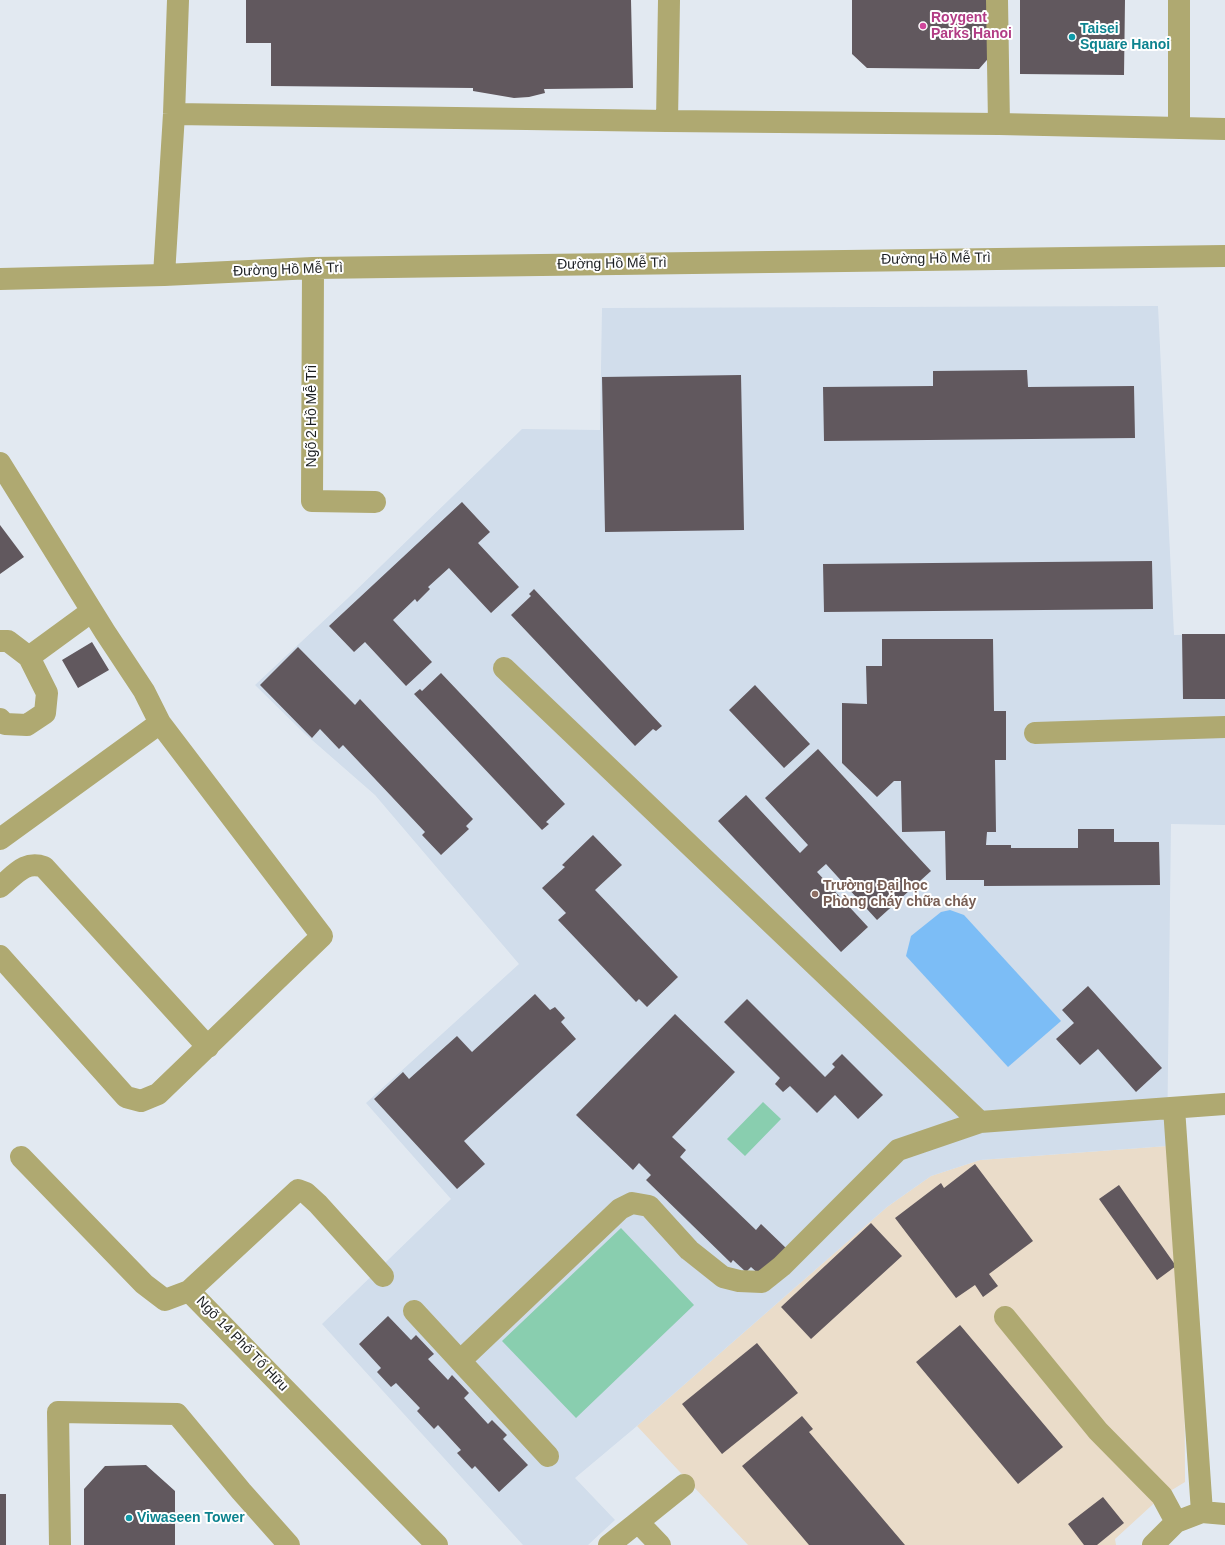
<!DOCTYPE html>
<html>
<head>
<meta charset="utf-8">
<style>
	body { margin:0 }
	canvas { display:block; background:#e2e9f1 }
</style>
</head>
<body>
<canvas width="1225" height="1545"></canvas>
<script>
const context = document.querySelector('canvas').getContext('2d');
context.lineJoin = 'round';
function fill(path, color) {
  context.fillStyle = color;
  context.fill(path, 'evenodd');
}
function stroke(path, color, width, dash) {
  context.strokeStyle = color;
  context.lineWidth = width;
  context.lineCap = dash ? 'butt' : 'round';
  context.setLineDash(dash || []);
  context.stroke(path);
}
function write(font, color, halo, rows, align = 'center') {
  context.font = font + ' Arial,sans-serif';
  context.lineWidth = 4;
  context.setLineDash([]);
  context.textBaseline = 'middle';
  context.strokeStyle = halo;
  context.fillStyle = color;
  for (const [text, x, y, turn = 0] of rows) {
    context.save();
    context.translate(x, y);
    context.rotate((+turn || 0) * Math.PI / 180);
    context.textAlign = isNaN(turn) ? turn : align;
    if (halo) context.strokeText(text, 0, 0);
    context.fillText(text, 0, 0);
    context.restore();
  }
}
fill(new Path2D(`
	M1167,1146L1184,1314L1185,1482L1162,1496L1115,1539L1116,1545H748L637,1426L887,1207L931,1176L980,1160Z`), '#eadcc9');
fill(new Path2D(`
	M1158,306L1174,635L1225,634V825L1171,824L1167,1146L980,1160L931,1176L887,1207L637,1426L575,1478L615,1520L588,1545H523L322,1324L451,1199L366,1103L519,964L375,795L304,733L255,685L347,599L522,429L600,430L602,308Z`), '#d1ddeb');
fill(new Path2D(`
	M763,1102L781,1119L745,1156L727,1139Z
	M621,1228L694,1305L576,1418L502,1341Z`), '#89ceaf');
fill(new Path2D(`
	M950,910L964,915L1061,1021L1008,1067L906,956L911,936L941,912Z`), '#7cbdf6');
fill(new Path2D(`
	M246,0H631L633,88L544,89L545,93L529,97L514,98L473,91V88L271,86V43H246Z
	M852,0H994L993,53L979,69L867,68L852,54Z
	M1020,0H1125L1124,75L1020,74Z
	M1027,370L1028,387L1134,386L1135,438L824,441L823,387L933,386V371Z
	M741,375L744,530L605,532L602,377Z
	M462,502L490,532L478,543L519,587L491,613L449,568L428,587L430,589L417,602L415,599L393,620L432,662L406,686L365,642L354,652L329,626Z
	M0,525L24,557L0,574Z
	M1152,561L1153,609L824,612L823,564Z
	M534,589L662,726L656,731L653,729L635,746L511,615L531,596L529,594Z
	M1182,634H1225V699H1183Z
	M882,639H993L994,711H1006V760H995L996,832H987L986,845H1011V848H1078V829H1114V842H1159L1160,885L984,886V880H946L945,831L902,832L901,781H894L877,797L842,763V703L867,704L866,666H882Z
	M92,642L109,670L78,688L62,660Z
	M298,647L355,705L360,699L473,819L466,826L469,829L441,855L422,835L425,832L343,745L339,749L320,729L312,738L260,685Z
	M441,673L565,804L546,822L549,824L542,830L414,694L420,689L422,691Z
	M755,685L810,744L784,768L729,710Z
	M818,749L931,871L877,920L826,864L817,872L868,927L841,952L718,821L746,795L800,853L808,845L765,798Z
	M593,835L622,865L595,890L678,977L647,1007L639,999L636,1002L558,920L566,913L542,888L565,867L562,865Z
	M1088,986L1162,1068L1136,1092L1098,1049L1080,1065L1056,1039L1074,1023L1062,1010Z
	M535,994L550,1010L555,1007L565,1018L561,1022L576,1039L464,1141L485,1164L457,1189L374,1099L403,1072L409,1079L457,1036L472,1052Z
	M747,999L825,1077L835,1067L832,1064L842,1054L883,1095L858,1119L835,1095L817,1113L790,1086L783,1092L775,1084L780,1078L724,1022Z
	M675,1014L735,1072L672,1137L686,1150L680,1157L756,1230L761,1224L787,1249L761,1276L751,1267L746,1272L733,1260L731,1263L646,1180L651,1175L639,1163L633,1170L576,1115Z
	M975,1164L1033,1241L989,1274L998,1286L983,1297L975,1285L956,1298L895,1218L941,1183L944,1188Z
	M1119,1185L1176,1266L1157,1280L1099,1199Z
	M871,1223L902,1256L811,1339L781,1307Z
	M388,1316L411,1340L416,1335L434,1354L428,1359L448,1380L452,1375L469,1393L464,1398L488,1424L492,1420L507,1435L503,1439L528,1465L499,1492L475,1466L472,1469L457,1453L461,1450L438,1425L434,1429L417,1411L420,1408L396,1383L391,1387L377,1372L381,1368L359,1344Z
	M960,1325L1063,1447L1018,1484L916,1362Z
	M757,1343L798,1393L722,1454L682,1404Z
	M802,1416L813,1429L809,1432L905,1545H809L742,1466Z
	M146,1465L175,1491V1545H84V1489L105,1466Z
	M0,1494H6V1545H0Z
	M1103,1497L1124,1523L1097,1545H1084L1068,1524Z`), '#61585e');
stroke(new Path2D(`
	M997,0L999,124
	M1179,0V128
	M174,114L667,121L999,124L1225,129
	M667,121L669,0
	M313,268L312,501L375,502
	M164,275L174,114L178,0
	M0,279L164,275L313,268L1225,256
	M0,463L105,632L144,691L160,723L0,839
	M0,641H8L29,657L47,693L45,713L27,725L5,724L0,719
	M29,657L92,611
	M504,668L980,1122
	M1035,733L1225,727
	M0,887C15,875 25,860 44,867L208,1047
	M0,956L126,1097L141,1101L158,1094L322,936L160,723
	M1174,1108L1202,1512
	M21,1157L144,1284L165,1300L189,1291L437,1545
	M189,1291L298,1190L306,1193L318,1204L383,1276
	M414,1311L548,1456
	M1005,1317L1098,1431L1162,1496L1176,1522
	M460,1361L620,1209L632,1203L649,1206L689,1250L723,1277L739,1281L762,1282L782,1266L898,1150L980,1122L1225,1104
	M60,1545L58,1412L177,1414L241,1491L289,1545
	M609,1545L638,1522
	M660,1545L638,1522L684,1485
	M1153,1545L1176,1522L1202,1512L1225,1514`), '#afa971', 22);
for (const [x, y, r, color] of [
	[923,26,4,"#d1479c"],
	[1072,37,4,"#0f9aa8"],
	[815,894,4,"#8d6e63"],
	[129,1518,4,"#0f9aa8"]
]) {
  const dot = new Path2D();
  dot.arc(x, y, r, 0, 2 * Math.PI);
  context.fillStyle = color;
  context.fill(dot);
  stroke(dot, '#fff', 1.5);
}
write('bold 14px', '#b23c85', '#fff', [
	["Roygent",931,18],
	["Parks Hanoi",931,34]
], 'left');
write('bold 14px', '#0d838f', '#fff', [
	["Taisei",1080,29],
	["Square Hanoi",1080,45],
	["Viwaseen Tower",137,1518]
], 'left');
write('14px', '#1b1e21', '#fff', [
	["Đường Hồ Mễ Trì",936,259,-1],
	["Đường Hồ Mễ Trì",612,264,-1],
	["Đường Hồ Mễ Trì",288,270,-2],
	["Ngõ 2 Hồ Mễ Trì",312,416,-90],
	["Ngõ 14 Phố Tố Hữu",242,1344,46]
]);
write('bold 14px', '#785e54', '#fff', [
	["Trường Đại học",823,886],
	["Phòng cháy chữa cháy",823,902]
], 'left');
</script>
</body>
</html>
